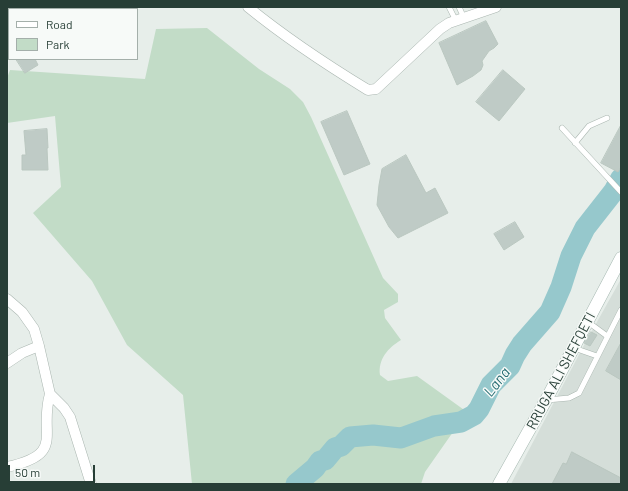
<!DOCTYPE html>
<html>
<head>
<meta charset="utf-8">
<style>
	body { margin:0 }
	#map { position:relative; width:628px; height:491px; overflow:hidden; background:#e7eeea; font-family:Barlow,sans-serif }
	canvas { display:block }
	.frame { position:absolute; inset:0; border:8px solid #273e36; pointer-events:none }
	.legend { position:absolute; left:8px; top:8px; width:130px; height:52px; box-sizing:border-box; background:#f7faf8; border:1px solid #a4afaa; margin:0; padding:5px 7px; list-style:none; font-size:12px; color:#273e36 }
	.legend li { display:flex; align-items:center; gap:8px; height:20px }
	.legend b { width:20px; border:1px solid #a4afaa }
	.scale { position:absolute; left:8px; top:465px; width:87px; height:18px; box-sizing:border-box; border:2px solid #273e36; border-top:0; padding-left:5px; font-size:12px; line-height:14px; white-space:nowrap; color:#273e36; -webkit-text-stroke:3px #f7faf8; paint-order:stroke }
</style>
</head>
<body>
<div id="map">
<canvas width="628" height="491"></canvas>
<div class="frame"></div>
<ul class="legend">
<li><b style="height:5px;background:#fff"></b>Road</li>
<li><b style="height:11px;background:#c2dcc7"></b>Park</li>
</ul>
<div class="scale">50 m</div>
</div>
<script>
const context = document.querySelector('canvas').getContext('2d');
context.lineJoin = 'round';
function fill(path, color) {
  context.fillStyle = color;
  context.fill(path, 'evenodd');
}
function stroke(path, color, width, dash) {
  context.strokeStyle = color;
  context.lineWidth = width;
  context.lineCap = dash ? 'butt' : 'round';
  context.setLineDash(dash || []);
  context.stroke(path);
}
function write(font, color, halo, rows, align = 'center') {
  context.font = font + ' Barlow,sans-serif';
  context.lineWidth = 3;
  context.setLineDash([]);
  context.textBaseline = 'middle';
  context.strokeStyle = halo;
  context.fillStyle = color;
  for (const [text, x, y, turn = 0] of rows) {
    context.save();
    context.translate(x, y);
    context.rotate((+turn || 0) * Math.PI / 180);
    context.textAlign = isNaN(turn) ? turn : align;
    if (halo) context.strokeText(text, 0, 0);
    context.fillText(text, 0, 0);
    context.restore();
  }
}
fill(new Path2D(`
	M621,279V484H511L583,347Z`), '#d5ded9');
fill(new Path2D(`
	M207,28L259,69L290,89L303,102L311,117L383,278L398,294V302L384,310L385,318L401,340C388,348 378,359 380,375L388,381L417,376L467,412L425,472L421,484H192L183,395L127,345L92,281L33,213L61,187L55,116L7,123V78L10,70L145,79L156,29Z`), '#c2dcc7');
stroke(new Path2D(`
	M296,484L315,468L320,461L325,460L335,448L341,446L350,437L373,435L401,438L434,426L461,422L474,415L479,409L491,385L510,366L515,355L522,344L550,312L561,287L571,256L585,228L614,191L621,178`), '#96c8cc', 21);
const building = new Path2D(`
	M486,21L498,44L494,48L489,51L482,61L483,65L481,70L473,76L457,85L439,43Z
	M16,59H35L38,65L25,73Z
	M503,70L525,89L499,121L476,102Z
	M347,111L370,164L344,175L321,122Z
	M621,125V167L618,172L601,163Z
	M47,129L48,148H47L48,170H22V155H26L24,131Z
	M406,155L426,193L435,188L448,213L398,238L389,227L377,205L379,185L382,169Z
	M515,222L524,237L504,250L494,234Z
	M591,332L597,335L590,346L584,343Z
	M621,343V380L606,371Z
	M572,452L621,478V484H552L563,463L566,464Z`);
fill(building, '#bfcbc6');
stroke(building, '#bac7c0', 1);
const service = new Path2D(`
	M115,7V9
	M449,7L456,21
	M459,7L464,18
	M562,128L621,192
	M575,143L589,126L607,118
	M588,322L607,336
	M574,348L597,356
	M547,400L569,398L579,393L621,310`);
const minor = new Path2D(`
	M103,7V9
	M248,7C286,38 327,65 368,90L376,89L440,29L449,23L496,7
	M7,299L22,312L34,329L39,346L50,394L64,408L70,417L91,484
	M7,363L22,353L39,346
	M7,467C67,454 38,434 50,394`);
const secondary = new Path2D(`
	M499,484L546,400L621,258`);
stroke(service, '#aab6b0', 6);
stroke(minor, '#aab6b0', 11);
stroke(secondary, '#a6b8b1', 13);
stroke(service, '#fff', 5);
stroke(minor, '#fff', 10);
stroke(secondary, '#fff', 12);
write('14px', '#273e36', '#f7faf8', [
	["RRUGA ALI SHEFQETI",561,371,-62]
]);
write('italic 15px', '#276e74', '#f7faf8', [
	["Lana",497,382,-52]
]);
</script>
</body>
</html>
